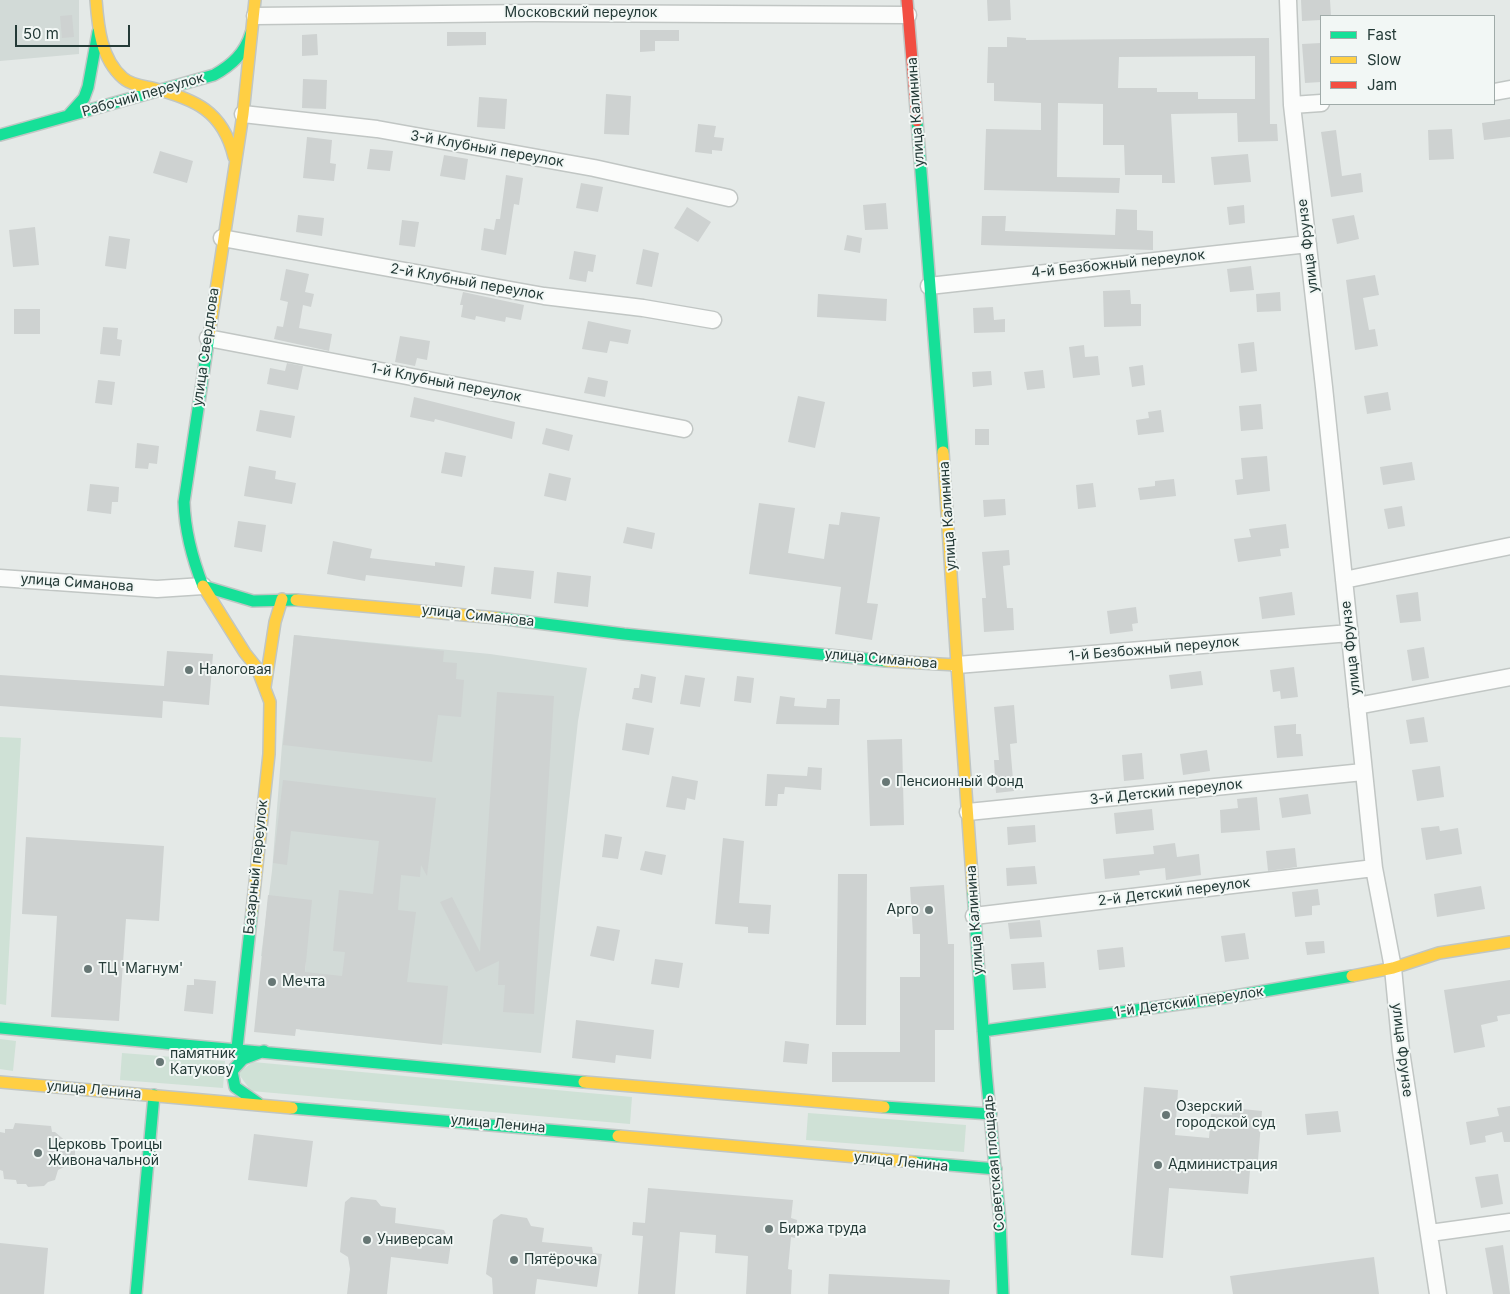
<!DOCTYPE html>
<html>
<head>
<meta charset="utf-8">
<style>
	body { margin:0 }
	#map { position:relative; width:1510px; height:1294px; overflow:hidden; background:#e4e9e7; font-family:Inter,sans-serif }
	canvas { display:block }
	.legend { position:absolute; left:1320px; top:15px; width:175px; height:90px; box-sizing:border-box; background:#f2f7f5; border:1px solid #a0aba9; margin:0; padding:6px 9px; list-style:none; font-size:15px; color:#243a37 }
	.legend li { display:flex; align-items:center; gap:10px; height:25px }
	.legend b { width:25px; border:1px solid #a0aba9 }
	.scale { position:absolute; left:15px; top:25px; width:115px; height:22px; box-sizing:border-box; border:2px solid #243a37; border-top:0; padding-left:6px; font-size:15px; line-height:18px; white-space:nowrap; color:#243a37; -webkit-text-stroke:4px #f2f7f5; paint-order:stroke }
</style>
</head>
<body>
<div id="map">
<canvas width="1510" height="1294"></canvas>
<ul class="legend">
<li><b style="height:6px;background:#16e098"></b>Fast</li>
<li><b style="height:6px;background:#ffcf43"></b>Slow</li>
<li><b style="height:6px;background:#f24e42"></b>Jam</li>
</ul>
<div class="scale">50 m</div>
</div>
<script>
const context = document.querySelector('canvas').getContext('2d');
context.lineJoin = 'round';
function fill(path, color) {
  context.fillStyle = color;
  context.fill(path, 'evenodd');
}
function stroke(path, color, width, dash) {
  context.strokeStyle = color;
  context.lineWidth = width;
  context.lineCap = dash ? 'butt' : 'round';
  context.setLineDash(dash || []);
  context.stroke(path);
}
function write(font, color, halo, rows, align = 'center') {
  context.font = font + ' Inter,sans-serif';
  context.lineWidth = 4;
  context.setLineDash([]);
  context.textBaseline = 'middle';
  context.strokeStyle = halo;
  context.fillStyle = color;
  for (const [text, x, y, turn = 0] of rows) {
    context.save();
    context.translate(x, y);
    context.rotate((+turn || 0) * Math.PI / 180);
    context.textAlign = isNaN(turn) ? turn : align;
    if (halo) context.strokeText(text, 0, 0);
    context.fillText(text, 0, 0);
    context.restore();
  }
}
fill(new Path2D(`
	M0,0H79V54L0,61Z
	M294,635L490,654L587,668L578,721L541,1053L300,1030L306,961L261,956L272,871L282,745Z`), '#d2dad7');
fill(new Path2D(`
	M0,737L21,738L6,1005L0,1004Z
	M0,1039L16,1041L13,1071L0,1069Z
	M122,1053L225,1061L223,1088L120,1080Z
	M253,1062L632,1097L630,1124L251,1091L238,1073Z
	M808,1113L966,1125L964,1152L806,1140Z`), '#cfe1d6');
fill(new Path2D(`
	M987,0H1010L1011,20L988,21Z
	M1301,0H1330L1331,16H1321V20L1302,21Z
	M72,15L74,37L62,38L60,16Z
	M640,30H679V41H655V51L640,52Z
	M447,32H486V45L447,46Z
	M317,34L318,55L302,56V35Z
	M1007,37L1026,38V40L1269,38L1270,124H1277L1278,141L1238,142L1237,113L1171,114L1175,183H1162V175H1125L1124,145H1103V104L1058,103L1057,177L1120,178L1119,193L984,190L986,129L1041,130V103L994,101V83H987L988,47H1007ZM1255,56V99H1198V92H1157V88H1118L1119,57Z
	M1321,43V82L1305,83L1302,44Z
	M303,79L327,80L326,109L302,108Z
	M606,94L631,96L629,135L604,134Z
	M479,97L507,99L505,129L477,127Z
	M1510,119V137L1484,140L1482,123Z
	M698,124L716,126L714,137L724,138L722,151L712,150V154L695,152Z
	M1452,129L1454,159L1429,160L1428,130Z
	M1336,130L1342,176L1361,173L1363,192L1331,197L1321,132Z
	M307,137L332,140L330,163L336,164L334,181L303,178Z
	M370,149L393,151L390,171L367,169Z
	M160,151L193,161L187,183L153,173Z
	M1248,154L1251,182L1214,185L1211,157Z
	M444,155L468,159L465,180L440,176Z
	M506,175L523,178L519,205L514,204L506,255L481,250L484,228L494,230L496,219H500Z
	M581,183L603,187L598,212L576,208Z
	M886,203L888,229L865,230L863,205Z
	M1244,205L1245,223L1229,225L1227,207Z
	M687,207L711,222L698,242L674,228Z
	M1116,209L1137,210V230L1153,231V250L981,245L982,216H1006L1005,231L1115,235Z
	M298,215L324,218L322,236L296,232Z
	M1354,215L1359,239L1337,244L1332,219Z
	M402,220L419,222L415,247L399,245Z
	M35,227L39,265L13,267L9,230Z
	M847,235L862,238L860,253L844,250Z
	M109,236L130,239L126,269L105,266Z
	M643,249L659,253L652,287L636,284Z
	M574,251L596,255L593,272L588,271L586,282L569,279Z
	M1251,266L1254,290L1230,292L1227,269Z
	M286,269L309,274L305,292L314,294L311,307L303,305L299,328L332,334L329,351L274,339L277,326L283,327L288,302L280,300Z
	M1375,275L1379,295L1363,298L1369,330L1375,329L1378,346L1355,350L1346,280Z
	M1130,290L1131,304H1141V326L1104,327L1103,291Z
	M463,292L524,305L521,320L506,317L505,322L476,316L475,320L461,317L463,305H460Z
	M1280,292L1281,311L1257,312L1256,294Z
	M818,294L887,299L886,321L817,317Z
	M993,307L994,320L1005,319V332L974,333L973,308Z
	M14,309H40V334H14Z
	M588,321L631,330L628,344L610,341L607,353L582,349Z
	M103,327L118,328L117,339L122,340L120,356L100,354Z
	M400,336L430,341L427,360L417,358L415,366L395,362Z
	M1254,342L1257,371L1241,373L1238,344Z
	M1084,345L1085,357L1098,356L1100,375L1073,378L1069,347Z
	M287,363L303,366L298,390L267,384L270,368L285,371Z
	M1143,365L1145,385L1132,387L1129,367Z
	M1043,370L1045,388L1027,390L1024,372Z
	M991,371L992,385L973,387L972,372Z
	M588,377L608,381L605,397L584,393Z
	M98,380L115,382L112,405L95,403Z
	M1388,392L1391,410L1367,414L1364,396Z
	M798,396L825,402L815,448L788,442Z
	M414,397L515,422L512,439L435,419L434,422L410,417Z
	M1261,404L1263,429L1241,431L1239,406Z
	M260,410L295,416L291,438L256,431Z
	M1161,410L1164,432L1138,435L1136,420L1149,418L1148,412Z
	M546,428L573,435L569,451L542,444Z
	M975,429H989V445H975Z
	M137,443L159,446L157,464L149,463L148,469L135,468Z
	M445,452L466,456L462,477L441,473Z
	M1267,456L1270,491L1237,495L1235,480L1243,479L1241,458Z
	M1412,462L1415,480L1383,485L1380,467Z
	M249,466L276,471L275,479L296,483L292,504L244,496Z
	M549,473L571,478L566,501L544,496Z
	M1174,479L1176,496L1140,500L1138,488L1155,486V481Z
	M1093,483L1096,507L1078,509L1076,485Z
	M90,484L119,487L118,502H112L111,514L87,511Z
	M1005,499L1006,515L984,517L983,500Z
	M759,503L795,508L788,553L824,559L829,524L839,525L841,512L880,517L867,603L878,604L872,640L835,634L841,587L749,574Z
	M1402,506L1405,526L1388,529L1384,509Z
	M238,521L266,525L262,552L234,547Z
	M1286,524L1289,548L1280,549L1281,556L1238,562L1234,539L1251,537L1249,529Z
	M627,527L655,533L652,549L623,543Z
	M333,541L372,549L370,558L435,566V562L465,566L462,587L366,575L365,581L327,574Z
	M1009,550L1010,565L1003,566L1007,608H1013L1014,630L984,632L982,598H986L982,552Z
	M494,567L534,571L531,599L491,594Z
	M557,572L591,576L588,607L554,603Z
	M1292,592L1295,615L1262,619L1259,597Z
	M1418,592L1421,621L1400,623L1396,595Z
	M1136,607L1138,623L1132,624L1133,631L1110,634L1107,611Z
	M294,635L444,651L443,662L457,663L456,679L464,680L461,717L438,715L432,762L283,745Z
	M1424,647L1429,678L1412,681L1407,650Z
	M167,651L213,654L209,705L163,701L162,718L0,706V675L164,686Z
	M1294,667L1298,697L1281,699L1280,691L1273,692L1270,670Z
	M1201,671L1203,685L1171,689L1169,675Z
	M641,674L656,677L652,703L632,699L634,688H639Z
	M685,675L705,678L700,707L680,704Z
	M737,676L754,678L751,703L734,701Z
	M497,692L554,696L534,1014L503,1012L505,985H498L499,961L476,972L440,902L452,897L480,952Z
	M780,696L795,698L794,706L826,708L827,699H840L839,725L776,724Z
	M1014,705L1017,743L1010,744L1014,791L996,793L994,760H999L994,707Z
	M1424,717L1428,742L1410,744L1406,720Z
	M626,723L654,728L649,755L622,750Z
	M1296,724V734H1301L1303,756L1277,758L1274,726Z
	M902,739L904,825L870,826L867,740Z
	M1207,750L1210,771L1183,775L1180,754Z
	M1142,753L1144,779L1124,781L1122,755Z
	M1440,766L1444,797L1417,801L1412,770Z
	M808,767L822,768L821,790L785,787L784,794H778L777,806H765L767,774L807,776Z
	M672,776L698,781L695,800L687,798L685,810L666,807Z
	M283,780L436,798L427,876L421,865L420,877L401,875L398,910L416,912L407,982L448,986L442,1045L296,1029L295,1036L254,1032L268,895L312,900L305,972L342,976L345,952L333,951L339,890L373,894L379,841L291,831L287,865L273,863Z
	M1308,794L1311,814L1282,818L1279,798Z
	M1257,797L1260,830L1221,833L1220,810L1238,808L1237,799Z
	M1152,809L1154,830L1116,834L1114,813Z
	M1035,825L1036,842L1008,845L1007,827Z
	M1439,826L1440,831L1458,828L1462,854L1426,860L1421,828Z
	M605,834L622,837L618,859L602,857Z
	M26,837L164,846L159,921L126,919L119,1021L51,1017L57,916L22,914Z
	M723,838L744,841L739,903L771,905L769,934L748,933V927L715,924Z
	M1175,843L1177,857L1199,854L1201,875L1166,880L1165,868L1139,871L1140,875L1105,879L1103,859L1154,854L1153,846Z
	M1295,848L1297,867L1268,871L1266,851Z
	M645,851L666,855L662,875L640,870Z
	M1035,866L1037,884L1007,886L1006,868Z
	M838,874H867L866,1025H836Z
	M944,885L948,944H954V1030H935V1082H832V1052H900V977H920V934H913L910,887Z
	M1481,886L1485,909L1437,917L1434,894Z
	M1318,889L1320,905L1312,906V915L1295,917L1292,892Z
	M1040,920L1042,937L1010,939L1008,923Z
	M597,926L620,930L614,961L590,956Z
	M1245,933L1249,959L1225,962L1221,936Z
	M1324,941L1325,953L1307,955L1305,942Z
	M1123,947L1125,967L1099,970L1097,950Z
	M655,959L683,963L679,988L651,984Z
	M1044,962L1046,988L1013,990L1011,964Z
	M194,979L216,981L213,1014L184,1011L187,985H194Z
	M1510,980V1014L1497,1016L1498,1021L1481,1025L1485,1047L1454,1053L1444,990Z
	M576,1020L654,1030L651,1059L616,1055L615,1063L572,1058Z
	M785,1041L809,1044L807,1064L783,1062Z
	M1144,1087L1178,1090L1175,1135L1209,1138L1211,1114L1232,1115V1108L1262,1111L1258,1160L1251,1159L1248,1194L1169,1188L1163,1258L1131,1255Z
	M1510,1106V1142H1504L1502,1132L1485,1136L1486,1142L1470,1145L1466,1122L1499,1116L1497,1108Z
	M1338,1111L1341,1132L1307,1135L1305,1114Z
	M15,1123L51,1126L52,1132H55L75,1149V1156L72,1163L58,1170L55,1180L48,1182L44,1186L28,1187L26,1184H17L16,1180L4,1179L3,1171L0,1170V1132L5,1133V1129H13Z
	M254,1134L313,1141L307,1187L248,1180Z
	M1498,1174L1503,1204L1481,1208L1475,1177Z
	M648,1188L793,1200L791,1218L797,1220L795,1238L791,1237L788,1269L792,1270L791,1294H746L748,1256L715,1253L716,1235L680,1232L675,1294H638L643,1236L632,1235L633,1222L645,1223Z
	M351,1197L376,1200L381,1206L396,1208L395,1223L444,1230L446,1235L452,1236L448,1264L391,1257L387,1294H347L350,1269L348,1257L340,1252L345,1202Z
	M501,1214L527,1218L531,1226L544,1228L542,1242L592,1247L593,1253L602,1254L597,1287L537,1279L535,1294H493L492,1278L486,1274L493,1220Z
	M0,1243L48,1248L44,1294H0Z
	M1503,1245L1510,1294H1493L1485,1248Z
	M1374,1257L1379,1294H1233L1230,1276Z
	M829,1274L950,1280L949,1294H828Z`), '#ced2d1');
const street = new Path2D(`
	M1288,0L1292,105L1324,387L1374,868L1393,968L1401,1051L1438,1294
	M255,16L534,13L908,15
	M1494,92L1510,89
	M1292,105L1321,103
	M243,114L377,129L594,168L729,198
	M222,238L544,296L643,308L713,320
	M929,286L1308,244
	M208,338L684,429
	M0,578L157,589L203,586
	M1344,580L1510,546
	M957,665L1350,633
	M1357,706L1510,677
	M968,812L1363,772
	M974,916L1374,868
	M1430,1233L1510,1222`);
const fast = new Path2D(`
	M68,116L84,98L88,87L98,32
	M917,121L943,452
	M0,135L214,75C232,65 245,53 251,33
	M209,336L184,502C185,532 192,558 203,586L253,601L296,600
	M498,618L624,634L886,661
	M973,891L986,1071L1000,1221L1003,1294
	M0,1028L584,1082
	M983,1031L1223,998L1352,976
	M237,1048L252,911
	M258,1103L235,1087L232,1071L243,1059L264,1051
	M884,1107L991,1114
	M292,1108L618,1136
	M914,1162L996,1169
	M136,1294L154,1095`);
const slow = new Path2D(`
	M96,0C98,27 101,59 123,78C131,85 142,86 152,88C195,99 223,111 234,157
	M209,336L243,114L255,0
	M943,452L957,665
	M203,586L245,653L257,668L270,702L269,754L252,911
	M296,600L498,618
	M886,661L957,665L973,891
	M265,687L275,622L282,599
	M1352,976L1393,968L1439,953L1510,942
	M0,1082L292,1108
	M584,1082L884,1107
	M618,1136L914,1162`);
const jam = new Path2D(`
	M907,0L917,121`);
stroke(street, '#c1c6c4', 19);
stroke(fast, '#c0c6c4', 14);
stroke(slow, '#c0c6c4', 14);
stroke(jam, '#c0c6c4', 14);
stroke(street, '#fbfcfb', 16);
stroke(fast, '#16e098', 11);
stroke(slow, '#ffcf43', 11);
stroke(jam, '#f24e42', 11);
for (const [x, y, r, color] of [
	[189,670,5,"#677775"],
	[886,782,5,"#677775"],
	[929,910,5,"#677775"],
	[88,969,5,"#677775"],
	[272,982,5,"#677775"],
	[160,1062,5,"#677775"],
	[1166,1115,5,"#677775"],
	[38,1153,5,"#677775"],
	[1158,1165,5,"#677775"],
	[769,1229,5,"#677775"],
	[367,1240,5,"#677775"],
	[514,1260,5,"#677775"]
]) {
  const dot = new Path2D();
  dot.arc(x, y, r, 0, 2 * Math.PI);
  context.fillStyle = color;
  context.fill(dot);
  stroke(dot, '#f2f7f5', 2);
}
write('14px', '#243a37', '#f2f7f5', [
	["Московский переулок",581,13],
	["Рабочий переулок",143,95,-16],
	["улица Калинина",916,112,-94],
	["3-й Клубный переулок",487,149,10],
	["улица Фрунзе",1308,246,-97],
	["4-й Безбожный переулок",1118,264,-6],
	["2-й Клубный переулок",467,282,10],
	["улица Свердлова",206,347,-82],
	["1-й Клубный переулок",446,383,11],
	["улица Калинина",948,516,-94],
	["улица Симанова",77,583,4],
	["улица Симанова",478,616,6],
	["улица Фрунзе",1351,648,-96],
	["1-й Безбожный переулок",1154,649,-5],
	["улица Симанова",881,659,5],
	["3-й Детский переулок",1166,792,-6],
	["Базарный переулок",256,867,-84],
	["2-й Детский переулок",1174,892,-7],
	["улица Калинина",975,920,-94],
	["1-й Детский переулок",1189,1002,-8],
	["улица Фрунзе",1402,1050,83],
	["улица Ленина",94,1090,5],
	["улица Ленина",498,1124,5],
	["улица Ленина",901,1162,6],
	["Советская площадь",994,1163,-95]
]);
write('14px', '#243a37', '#f2f7f5', [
	["Налоговая",199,670],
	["Пенсионный Фонд",896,782],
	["Арго",919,910,"right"],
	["ТЦ 'Магнум'",98,969],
	["Мечта",282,982],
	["памятник",170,1054],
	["Катукову",170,1070],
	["Озерский",1176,1107],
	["городской суд",1176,1123],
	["Церковь Троицы",48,1145],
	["Живоначальной",48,1161],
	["Администрация",1168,1165],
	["Биржа труда",779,1229],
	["Универсам",377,1240],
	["Пятёрочка",524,1260]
], 'left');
</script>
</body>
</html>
